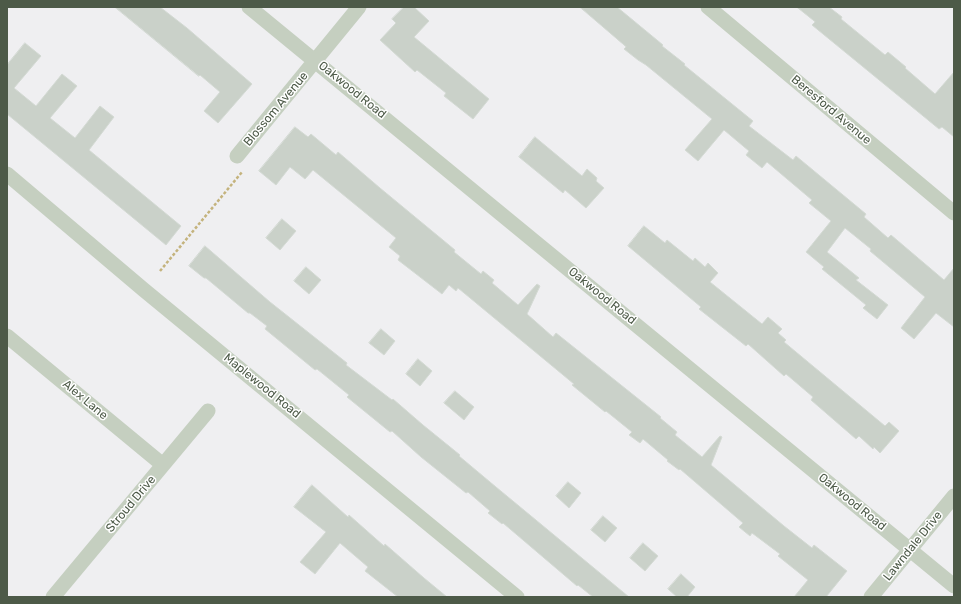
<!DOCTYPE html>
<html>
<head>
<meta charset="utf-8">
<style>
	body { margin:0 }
	#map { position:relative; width:961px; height:604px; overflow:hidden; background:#efeff1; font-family:Rubik,sans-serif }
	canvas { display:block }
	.frame { position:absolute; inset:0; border:8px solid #4d5a48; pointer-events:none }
</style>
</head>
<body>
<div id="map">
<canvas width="961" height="604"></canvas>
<div class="frame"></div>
</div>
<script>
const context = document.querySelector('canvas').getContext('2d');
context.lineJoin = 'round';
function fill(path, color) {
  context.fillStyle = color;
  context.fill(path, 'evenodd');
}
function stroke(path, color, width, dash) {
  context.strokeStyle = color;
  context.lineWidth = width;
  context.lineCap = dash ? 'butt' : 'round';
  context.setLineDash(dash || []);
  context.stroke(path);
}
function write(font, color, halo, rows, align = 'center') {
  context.font = font + ' Rubik,sans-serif';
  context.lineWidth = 3;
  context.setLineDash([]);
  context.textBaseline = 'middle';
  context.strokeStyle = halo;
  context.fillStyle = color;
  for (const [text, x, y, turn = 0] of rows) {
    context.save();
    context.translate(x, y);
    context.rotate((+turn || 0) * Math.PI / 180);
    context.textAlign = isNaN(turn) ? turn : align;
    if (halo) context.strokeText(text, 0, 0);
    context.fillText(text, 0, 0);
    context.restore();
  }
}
const building = new Path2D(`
	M115,7H160L187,28L252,84L218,123L204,111L220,92L200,75L199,76Z
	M404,7H414L429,21L414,37L489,99L473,119L444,96L446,93L417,70L415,72L380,40L396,23L392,19Z
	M580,7H617L663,45L662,46L685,64L684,65L753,121L749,126L793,160L796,156L866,214L864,217L888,238L891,235L944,280L954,268V327L936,313L914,339L901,328L925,297L870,251L871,249L845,228L827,252L859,278L856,280L888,305L877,319L863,308L866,305L822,269L824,267L806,252L831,221L809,203L812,200L767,162L762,168L746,155L749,151L724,130L698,161L685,150L712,119L646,65L638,60L624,49L626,47Z
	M797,7H829L842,17L841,19L885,55L888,52L906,67L905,68L935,94L954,72V137L942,127L939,129L812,25L815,22Z
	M25,43L41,56L14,88L36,106L62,74L77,86L50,118L75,138L100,106L114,117L89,150L181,226L166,245L7,114V65Z
	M295,127L308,137L311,134L336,155L338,152L380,188L455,250L454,252L481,274L483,271L494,280L492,283L518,305L537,284L540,286L527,314L553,337L556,333L661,417L660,418L677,432L675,435L702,457L720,436L722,437L711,465L784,526L812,548L814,545L847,571L826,597H794L808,580L778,556L780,554L752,533L750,536L739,527L743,523L680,469L679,470L667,461L668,460L643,439L640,443L629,435L632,432L606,411L605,412L572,385L574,384L458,288L456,291L449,285L442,294L398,260L400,256L389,247L396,238L313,170L305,179L290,167L276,185L259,171Z
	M535,137L582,176L587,169L597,178L596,181L604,188L586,208L565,190L563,193L519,157Z
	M282,219L296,231L280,250L266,238Z
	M644,226L665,243L667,240L693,261L695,258L705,267L708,263L718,273L710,282L762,324L768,317L782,329L778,333L786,340L784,342L885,426L889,422L899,431L880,453L874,447L873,449L859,436L856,439L811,400L813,397L786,374L784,376L748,344L746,346L699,309L701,307L628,246Z
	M205,246L270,302L347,363L346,365L392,400L393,399L423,425L460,455L459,456L496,487L629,597H593L578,585L577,586L503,523L502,524L488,513L490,511L468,492L466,493L421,457L392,431L390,432L347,397L349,395L317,369L315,370L265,329L267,326L250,313H248L206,278H204L189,266Z
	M306,267L321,280L309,294L294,281Z
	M381,329L395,341L384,355L369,343Z
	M418,359L432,371L420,386L406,374Z
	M455,391L474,407L464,420L444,403Z
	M568,482L581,493L569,508L556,496Z
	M312,485L348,517L349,515L384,546L385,544L424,578L447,597H398L365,571L368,567L340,543L315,574L300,562L326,532L294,507Z
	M603,516L617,528L605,542L591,530Z
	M643,543L658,556L645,571L630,558Z
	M681,574L695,587L687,597H677L668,589Z`);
fill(building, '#cad1c9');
stroke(building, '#d3d9d3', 1);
stroke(new Path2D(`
	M160,271L242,172`), '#c4b37d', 2.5, [3, 2]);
stroke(new Path2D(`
	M249,7L954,586
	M708,7L954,213
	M237,156L359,7
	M7,174L144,290L517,597
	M7,336L163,465
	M53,597L208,411
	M871,597L954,496`), '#c5cfc0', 15);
write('12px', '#4d5a48', '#fff', [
	["Oakwood Road",352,90,39],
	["Blossom Avenue",276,109,-50],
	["Beresford Avenue",831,110,40],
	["Oakwood Road",602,296,39],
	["Maplewood Road",262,386,39],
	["Alex Lane",85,400,40],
	["Oakwood Road",852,502,39],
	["Stroud Drive",131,504,-50],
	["Lawndale Drive",913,546,-51]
]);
</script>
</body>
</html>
